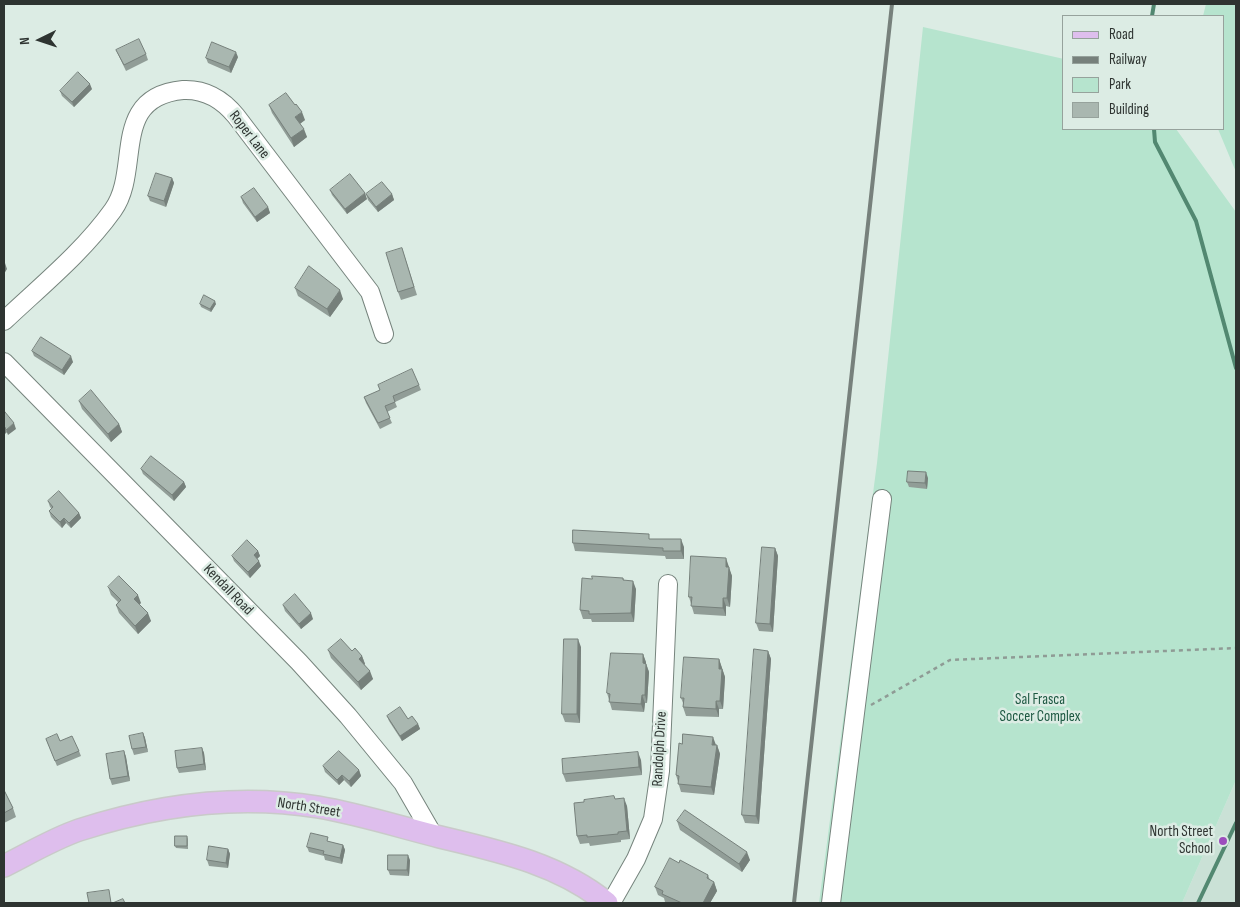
<!DOCTYPE html>
<html>
<head>
<meta charset="utf-8">
<style>
	body { margin:0 }
	#map { position:relative; width:1240px; height:907px; overflow:hidden; background:#dcece4; font-family:"Sofia Sans Condensed",sans-serif }
	canvas { display:block }
	.frame { position:absolute; inset:0; border:5px solid #2e3431; pointer-events:none }
	.legend { position:absolute; left:1062px; top:15px; width:162px; height:115px; box-sizing:border-box; background:#dcece4; border:1px solid #96a29c; margin:0; padding:6px 9px; list-style:none; font-size:15px; color:#2e3431 }
	.legend li { display:flex; align-items:center; gap:10px; height:25px }
	.legend b { width:25px; border:1px solid #96a29c }
	.north { position:absolute; left:15px; top:15px; width:50px; height:50px; -webkit-text-stroke:4px #dcece4; paint-order:stroke; rotate:266deg; font-size:14px; font-weight:700; line-height:20px; text-align:center; color:#2e3431 }
	.north::after { content:''; display:block; margin:auto; width:18px; height:22px; background:#2e3431; clip-path:polygon(50% 0,100% 100%,50% 72%,0 100%) }
</style>
</head>
<body>
<div id="map">
<canvas width="1240" height="907"></canvas>
<div class="frame"></div>
<ul class="legend">
<li><b style="height:6px;background:#debeed"></b>Road</li>
<li><b style="height:6px;background:#77817c"></b>Railway</li>
<li><b style="height:14px;background:#b6e4ce"></b>Park</li>
<li><b style="height:14px;background:#a9b7b0"></b>Building</li>
</ul>
<div class="north">N</div>
</div>
<script>
const context = document.querySelector('canvas').getContext('2d');
context.lineJoin = 'round';
function fill(path, color) {
  context.fillStyle = color;
  context.fill(path, 'evenodd');
}
function stroke(path, color, width, dash) {
  context.strokeStyle = color;
  context.lineWidth = width;
  context.lineCap = dash ? 'butt' : 'round';
  context.setLineDash(dash || []);
  context.stroke(path);
}
function write(font, color, halo, rows, align = 'center') {
  context.font = font + ' "Sofia Sans Condensed",sans-serif';
  context.lineWidth = 5;
  context.setLineDash([]);
  context.textBaseline = 'middle';
  context.strokeStyle = halo;
  context.fillStyle = color;
  for (const [text, x, y, turn = 0] of rows) {
    context.save();
    context.translate(x, y);
    context.rotate((+turn || 0) * Math.PI / 180);
    context.textAlign = isNaN(turn) ? turn : align;
    if (halo) context.strokeText(text, 0, 0);
    context.fillText(text, 0, 0);
    context.restore();
  }
}
fill(new Path2D(`
	M1236,780V903H1182Z`), '#cae1d6');
fill(new Path2D(`
	M1206,4H1236V172L1218,129H1224V16H1203Z
	M923,27L1064,59V129H1176L1236,212V780L1182,903H819L877,463Z`), '#b6e4ce');
stroke(new Path2D(`
	M1152,16L1154,4
	M1154,129L1155,142L1196,221L1236,368
	M1198,903L1236,823`), '#528871', 4);
const minor = new Path2D(`
	M4,321C41,286 83,252 113,210C142,170 109,97 183,90C205,89 223,100 236,116L370,292L384,334
	M4,362L299,662L348,716L403,783L433,835
	M611,903L636,859L653,819L660,771L668,584
	M831,903L882,499`);
const major = new Path2D(`
	M4,866C28,854 53,839 79,830C156,805 238,794 318,807C359,814 400,827 440,837C499,851 559,864 607,903`);
stroke(minor, '#76847d', 20);
stroke(major, '#c9cac9', 24);
stroke(new Path2D(`
	M871,705L950,660L1236,648`), '#8f9b95', 2.5, [4, 4]);
stroke(minor, '#fff', 18);
stroke(major, '#debeed', 21);
stroke(new Path2D(`
	M794,903L892,4`), '#77817c', 4);
fill(new Path2D(`
	M116,50L146,54L148,60L126,71Z
	M238,57L231,73L208,63L206,58Z
	M92,89L74,107L62,96L60,91Z
	M269,105L305,120L300,124L307,137L294,147L272,113Z
	M172,178L174,183L166,207L150,201L148,196Z
	M330,190L367,199L347,214L332,195Z
	M366,194H392L394,200L378,212L368,200Z
	M241,197L268,207L270,213L257,222L243,203Z
	M402,248L417,295L401,300L398,292Z
	M295,288L343,299L330,317L298,296Z
	M200,304H216L211,312L201,307Z
	M32,351L73,362L64,375L34,356Z
	M419,385L421,390L395,402L397,407L387,412L392,423L380,429L366,403L364,397Z
	M79,401L119,424L122,432L111,442L82,409Z
	M141,469L184,482L186,487L174,501L143,474Z
	M928,478L927,489L909,487L907,482Z
	M48,501L79,513L81,518L71,528L66,523L62,528L51,517L49,511L52,509L50,507Z
	M651,539L684,547V559H666L665,556L575,551L573,543Z
	M775,548L778,556L773,632L759,631L756,623Z
	M258,551L260,556L257,559L261,566L250,578L234,561L232,556Z
	M729,566V569L732,576L730,607L726,606V616L694,614L689,597Z
	M623,578L624,580L636,589L634,622H592L591,619H583L580,610L592,579Z
	M108,587L141,603L139,604L151,621L138,634L119,613L116,605L118,602L111,595Z
	M283,605L313,619L301,629L285,611Z
	M581,647L580,723L565,722L562,714Z
	M328,650L352,651L362,656L365,664H364L373,679L361,690L331,658Z
	M768,651L771,659L759,824L745,823L742,815Z
	M643,654L649,672L647,703H645L644,712L612,710L607,693Z
	M719,659L725,677L723,709H719V717L686,716L683,707V703L681,698Z
	M387,716L408,719L418,724L420,729L402,741L389,721Z
	M143,733L145,738L148,752L134,755L132,749Z
	M46,739L60,741L79,751L81,756L57,766Z
	M716,745H717L720,754L714,795L681,792L676,775Z
	M202,748L204,753L206,770L179,773L177,768Z
	M124,751L126,757L130,781L112,785L110,779Z
	M641,760L642,775L566,782L563,774Z
	M323,766L359,770L361,776L351,787L344,780L339,785L325,772Z
	M4,790L13,808L16,817L4,823Z
	M615,799L627,806L630,839L621,840V842L590,846L589,843L580,844L577,836Z
	M677,821L750,860L742,872L680,830Z
	M187,836L188,839V849L176,848L175,846Z
	M330,842L343,845L345,850L342,864L325,860L324,856L309,852L307,847Z
	M228,849L230,854L228,868L209,866L207,860Z
	M410,860L409,876L390,875L388,870Z
	M679,863L708,875L710,880L714,882L717,891L710,903H668L665,902L664,898L658,895L655,887Z`), '#919d97');
fill(new Path2D(`
	M236,52L238,57L231,73L229,67Z
	M90,84L92,89L74,107L72,102Z
	M302,112L305,120L298,125L295,117Z
	M304,129L307,137L294,147L291,138Z
	M172,178L174,183L166,207L164,201Z
	M365,193L367,199L347,214L345,209Z
	M392,194L394,200L378,212L376,207Z
	M268,207L270,213L257,222L255,217Z
	M5,263L7,269L4,274V266Z
	M340,290L343,299L330,317L327,309Z
	M215,301L216,304L211,312L210,309Z
	M71,356L73,362L64,375L62,370Z
	M14,423L16,429L8,435L6,430Z
	M119,424L122,432L111,442L108,434Z
	M5,427L7,432L4,435V428Z
	M926,472L928,478L927,489L925,483Z
	M184,482L186,487L174,501L172,495Z
	M79,513L81,518L71,528L69,523Z
	M64,518L66,523L62,528L60,522Z
	M681,539L684,547V559L681,551Z
	M775,548L778,556L773,632L770,624Z
	M258,551L260,556L256,560L254,555Z
	M726,558L732,576L730,607L727,598L726,567Z
	M259,561L261,566L250,578L248,572Z
	M633,581L636,589L634,622L631,613Z
	M138,595L141,603L137,607L134,599Z
	M723,598L726,606V616L723,608Z
	M148,613L151,621L138,634L135,626Z
	M311,613L313,619L301,629L299,624Z
	M578,639L581,647L580,723L577,714Z
	M768,651L771,659L759,824L756,816Z
	M643,654L646,662V667V664L649,672L647,703L645,695L643,663Z
	M362,656L365,664L362,667L359,659Z
	M719,659L725,677L723,709L720,701L719,669Z
	M370,671L373,679L361,690L358,682Z
	M642,695L645,703L644,712L641,704Z
	M716,701L719,709V717L716,709Z
	M418,724L420,729L402,741L400,736Z
	M143,733L145,738L148,752L146,747Z
	M713,737L716,745H712Z
	M717,745L720,754L714,795L711,787Z
	M202,748L204,753L206,770L204,764Z
	M124,751L126,757L130,781L128,776Z
	M638,752L641,760L642,775L639,767Z
	M359,770L361,776L351,787L349,781Z
	M342,775L344,780L339,785L337,780Z
	M624,798L627,806L630,839L627,831Z
	M343,845L345,850L342,864L340,858Z
	M228,849L230,854L228,868L226,863Z
	M747,852L750,860L742,872L739,864Z
	M408,855L410,860L409,876L407,870Z
	M714,882L717,891L710,903H703Z`), '#76807b');
const building = new Path2D(`
	M139,39L146,54L124,65L116,50Z
	M212,42L236,52L229,67L206,58Z
	M78,72L90,84L72,102L60,91Z
	M286,93L295,105L296,104L302,112L295,117L304,129L291,138L269,105Z
	M156,173L172,178L164,201L148,196Z
	M350,174L365,193L345,209L330,190Z
	M382,182L392,194L376,207L366,194Z
	M254,188L268,207L255,217L241,197Z
	M402,248L414,287L398,292L386,253Z
	M309,266L340,290L327,309L295,288Z
	M204,295L215,301L210,309L200,304Z
	M41,337L71,356L62,370L32,351Z
	M412,369L419,385L393,396L395,402L385,406L390,418L378,423L364,397L380,390L378,385Z
	M91,390L119,424L108,434L79,401Z
	M5,412L14,423L6,430L5,427L4,428V413Z
	M151,456L184,482L172,495L141,469Z
	M908,471L926,472L925,483L907,482Z
	M59,491L79,513L69,523L64,518L60,522L49,511L53,507L48,501Z
	M573,530L649,534V539H681V551H663V548L573,543Z
	M247,540L258,551L254,555L259,561L248,572L232,556Z
	M762,547L775,548L770,624L756,623Z
	M691,556L726,558V567H729L727,598H723V608L691,606L692,597H689Z
	M119,576L138,595L134,599L148,613L135,626L116,605L121,600L108,587Z
	M592,576L623,578V580L633,581L631,613L589,614V611L580,610L582,578L592,579Z
	M295,594L311,613L299,624L283,605Z
	M341,639L352,651L355,648L362,656L359,659L370,671L358,682L328,650Z
	M564,639H578L577,714H562Z
	M754,649L768,651L756,816L742,815Z
	M611,653L643,654V663L646,664L645,695H642L641,704L609,702L610,694L607,693Z
	M684,657L719,659V669H722L720,701H716V709L683,707L684,698H681Z
	M400,707L408,719L412,716L418,724L400,736L387,716Z
	M143,733L146,747L132,749L129,736Z
	M57,734L60,741L72,736L79,751L55,761L46,739Z
	M683,734L713,737L712,745H717L711,787L678,784L679,776L676,775L679,743L682,744Z
	M202,748L204,764L177,768L175,751Z
	M124,751L128,776L110,779L106,754Z
	M339,751L359,770L349,781L342,775L337,780L323,766Z
	M638,752L639,767L563,774L562,759Z
	M4,790L13,808L4,813Z
	M614,796L615,799L624,798L627,831L618,832V834L587,837V835L577,836L574,803L584,802V800Z
	M685,810L747,852L739,864L677,821Z
	M311,833L328,837L327,841L343,845L340,858L323,854L324,851L307,847Z
	M175,836H187V846H175Z
	M209,846L228,849L226,863L207,860Z
	M388,855H408L407,870H388Z
	M670,858L679,863L680,860L708,875L707,878L714,882L703,903H682L662,894L663,891L655,887Z
	M109,890L111,903H89L87,893Z
	M123,899L125,903H113Z`);
fill(building, '#a9b7b0');
stroke(building, '#76807b', 1);
for (const [x, y, r, color] of [
	[1223,841,5,"#9c4dbd"]
]) {
  const dot = new Path2D();
  dot.arc(x, y, r, 0, 2 * Math.PI);
  context.fillStyle = color;
  context.fill(dot);
  stroke(dot, '#dcece4', 2);
}
write('15px', '#2e3431', '#dcece4', [
	["Roper Lane",249,135,52],
	["Kendall Road",228,590,46],
	["Randolph Drive",660,749,-87],
	["North Street",309,808,9]
]);
write('15px', '#1d5842', '#dcece4', [
	["Sal Frasca",1040,700],
	["Soccer Complex",1040,717]
]);
write('15px', '#2e3431', '#dcece4', [
	["North Street",1213,832],
	["School",1213,849]
], 'right');
</script>
</body>
</html>
